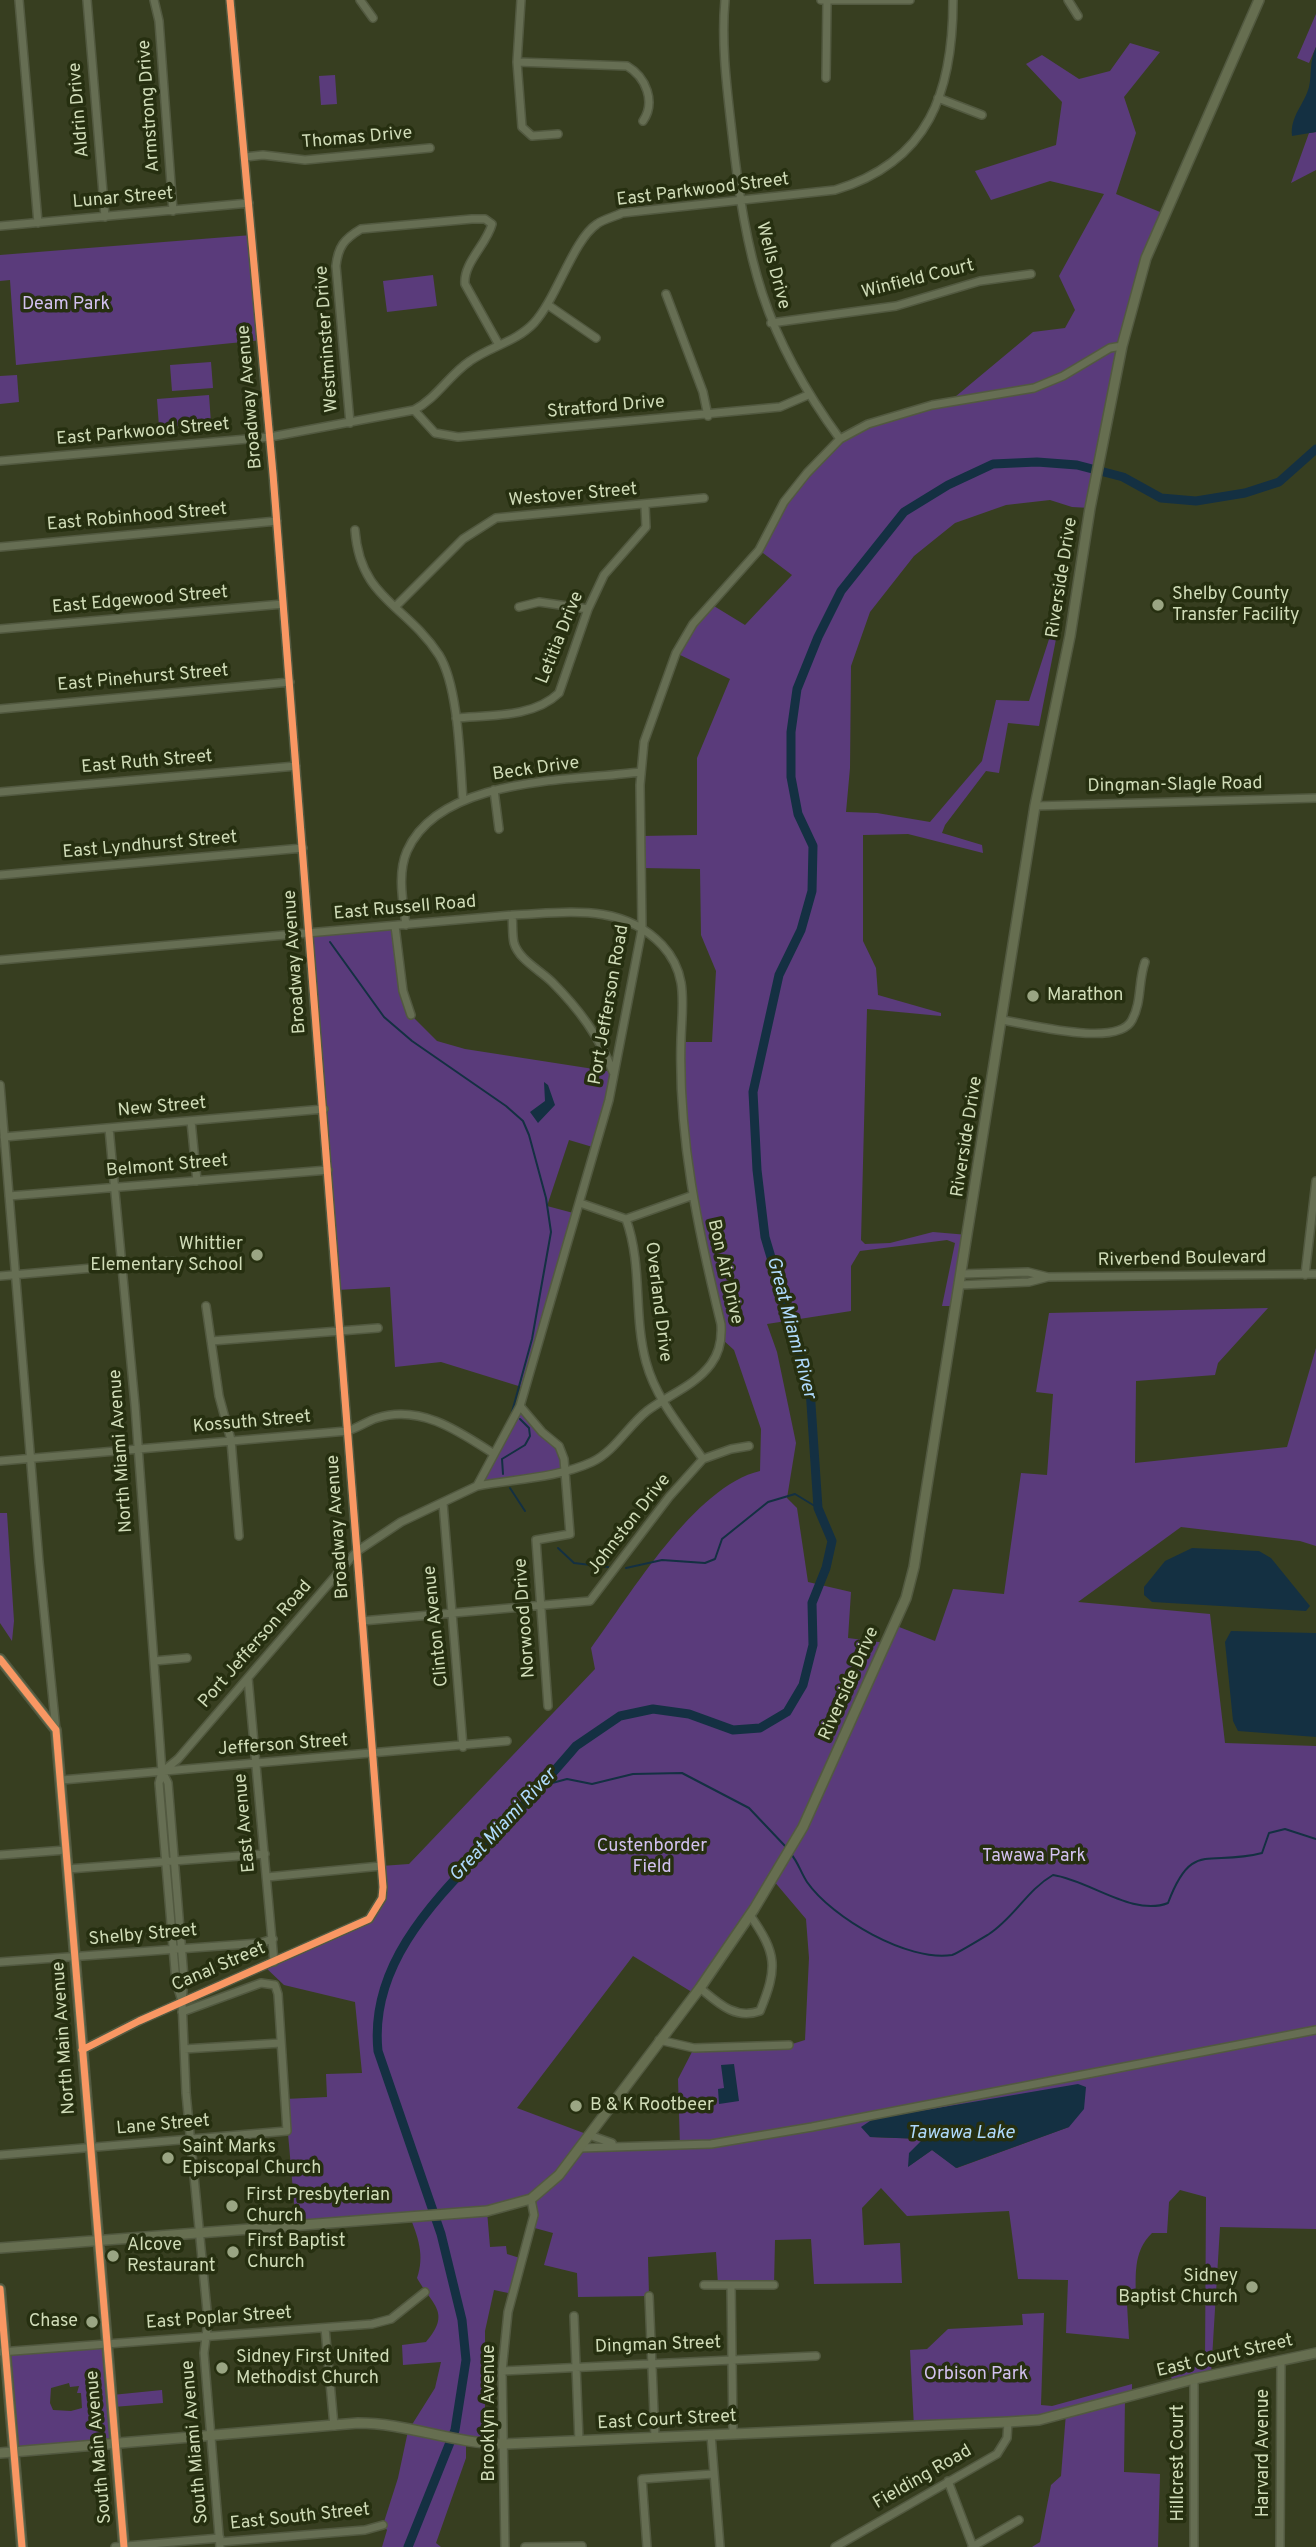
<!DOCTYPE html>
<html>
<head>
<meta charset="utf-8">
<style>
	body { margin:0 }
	canvas { display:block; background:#373e20 }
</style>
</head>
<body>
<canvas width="1316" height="2547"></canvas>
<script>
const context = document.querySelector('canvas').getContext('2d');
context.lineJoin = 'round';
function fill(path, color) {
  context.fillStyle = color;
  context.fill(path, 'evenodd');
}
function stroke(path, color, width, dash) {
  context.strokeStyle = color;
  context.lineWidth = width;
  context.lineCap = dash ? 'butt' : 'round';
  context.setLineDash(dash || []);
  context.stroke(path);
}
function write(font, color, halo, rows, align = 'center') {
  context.font = font + ' Overpass,sans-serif';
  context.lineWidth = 7;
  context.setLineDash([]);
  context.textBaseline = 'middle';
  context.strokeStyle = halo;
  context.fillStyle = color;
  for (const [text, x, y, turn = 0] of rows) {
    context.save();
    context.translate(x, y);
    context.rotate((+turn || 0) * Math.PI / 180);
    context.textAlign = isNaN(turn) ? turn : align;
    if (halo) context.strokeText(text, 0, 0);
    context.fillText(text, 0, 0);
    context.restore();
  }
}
fill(new Path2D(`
	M1316,14V47L1309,63L1297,58Z
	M1130,43L1160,52L1124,97L1136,133L1116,194L1165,214L1133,301L1090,508L1072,507L1050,500L1006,505L955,523L914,556L870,612L851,666L850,768L846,812L877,813L930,822L982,761L996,700L1029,701L1051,633L1057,634L1039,726L1008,723L999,773L986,771L945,825L942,833L982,845L983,853L908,834L863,835V941L876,968L878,995L941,1013V1016L867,1009L861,1240L865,1244L890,1243L933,1232L968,1235L955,1306H942L955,1243L947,1240L860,1251L851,1266V1311L767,1324L777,1352L796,1443L787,1498L797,1508L808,1582L851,1592L848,1638L886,1643L894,1625L935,1641L953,1589L1004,1594L1021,1473L1047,1475L1053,1394L1036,1392L1049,1313L1268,1308L1218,1363L1215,1375L1136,1381L1135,1463L1287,1447L1316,1348V1546L1300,1541L1181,1527L1078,1602L1210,1614L1225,1743L1316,1746V2229L1220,2227L1211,2375L1172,2385L1171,2373L1205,2364L1206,2197L1180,2190L1169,2202L1167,2233H1152C1132,2252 1136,2278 1136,2304H1127L1129,2339L1066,2333L1068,2280L1018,2279L1009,2211L907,2216L881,2188L862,2208L864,2245L900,2243L902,2283L814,2284L811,2239L775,2240L774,2285H718L716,2252L648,2257L649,2296L578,2297L577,2273L544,2265L553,2233L531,2227V2199L487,2211L490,2247L506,2246L507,2254L523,2259L513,2294L494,2290L485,2331V2444L466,2442V2458L436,2543L441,2547H382L387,2530L383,2525L398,2478L408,2431L435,2388L441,2362L403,2365L402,2345L426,2342C452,2312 432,2305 417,2278C425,2256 418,2236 409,2215L296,2225L285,2099L327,2097L326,2074L362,2073L355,2002L284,1985L264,1966L369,1919L382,1898L381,1866L409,1864L595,1669L591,1648C631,1594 695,1486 760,1471L761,1429L734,1350L722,1339L688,1180L681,1042H712L716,971L701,935L700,869L642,868V836L697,835V758L730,679L676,653L709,603L745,625L792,575L759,550L784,502L826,452L868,424L949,402L1033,332L1065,328L1075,310L1059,276L1104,194L1050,181L991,200L975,171L1056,145L1062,102L1026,64L1042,55L1079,79L1110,71ZM773,1880L806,1919L809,1958L805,2040L789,2045L694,2048L678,2079L680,2147H580L589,2135L517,2108L633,1956L695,1994ZM896,2116L1069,2127L957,2168L932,2150L909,2166L910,2153L924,2139L870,2137L873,2119Z
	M335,75L337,104L321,105L319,76Z
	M1316,132V170L1291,183L1309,133Z
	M252,235L262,340L16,365L10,280L0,281V255Z
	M433,275L437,306L387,312L383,281Z
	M211,362L213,388L172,391L170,365Z
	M17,375L19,402L0,404V376Z
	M209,395L211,423L159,427L157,399Z
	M395,926L403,991L411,1015L437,1041L465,1049L613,1072L596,1148L569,1140L547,1206L577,1214L525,1388L441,1362L395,1367L390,1287L337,1290L310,933Z
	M520,1406L559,1446L565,1471L477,1486Z
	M7,1513L14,1621L12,1641L0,1623V1513Z
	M1044,2313L1041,2405L1052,2406L1132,2384V2395L1125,2397L1124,2472L1160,2474L1158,2547H1032L1040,2542L1051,2485L1061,2476L1066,2413L1039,2420L914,2427L910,2350L927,2349L948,2329L1023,2325L1022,2314Z
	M107,2344L112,2395L162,2390L163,2403L113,2407L116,2445L14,2452L6,2352ZM69,2383L70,2387L79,2386L77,2393H81L82,2408L71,2411L53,2410L50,2403L51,2388Z`), '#5a3b7b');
fill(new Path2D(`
	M1316,47V132L1292,136C1290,116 1304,105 1309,87C1312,72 1309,63 1316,47Z
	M544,1082L548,1085L555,1105L538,1123L530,1112L545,1101Z
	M1192,1548L1259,1551L1271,1558L1310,1606L1306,1611L1152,1602L1144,1595V1587L1165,1561Z
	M1231,1631L1316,1633V1737L1238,1731L1233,1721L1225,1642Z
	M734,2064L739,2101L719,2104L718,2089L724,2088L721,2065Z
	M1078,2084L1086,2087L1084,2109L1069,2127L956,2168L932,2150L908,2167L909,2153L923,2139L870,2137L861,2127L873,2119Z`), '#143042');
stroke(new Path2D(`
	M330,942L384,1017L412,1041L506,1106L523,1121L529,1135L546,1198L551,1232L532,1339L512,1412
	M503,1474L502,1459L525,1445L530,1436L529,1428L520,1419
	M510,1488L525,1511
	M558,1548L574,1563L608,1567
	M626,1568L662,1560L705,1563L715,1559L722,1539L768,1502L795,1494L818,1508
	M541,1786L567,1779L592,1784L633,1774L682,1773L749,1808L786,1847
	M791,1854C798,1862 801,1873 807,1882C832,1918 908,1962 952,1955C956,1954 984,1937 989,1934C1014,1918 1027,1890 1053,1875C1089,1880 1133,1917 1168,1903C1192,1839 1208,1867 1262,1853L1269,1833L1285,1829L1316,1839`), '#143042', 2);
stroke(new Path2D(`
	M408,2547L455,2430L466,2360L462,2320L441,2234L378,2051C369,1964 435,1900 490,1842C519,1810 548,1779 576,1746L620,1716L653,1709L689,1714L733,1730L760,1728L787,1712L803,1685L813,1645L812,1603L826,1568L832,1541L818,1508L810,1389L765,1237L757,1170L753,1092L779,975L801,930L812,891L813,846L798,814L791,777V732L797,689L818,637L841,591L904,512L948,485L993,464L1037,462L1077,465L1123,477L1161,498L1196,501L1245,493L1279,482L1316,449`), '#143042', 9);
const minor = new Path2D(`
	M19,0L38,223
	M87,0L105,217
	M154,0L159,21L173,211
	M360,0L373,18
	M521,0L517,62L522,127L532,136L558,134
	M725,0C721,44 727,89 732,133C746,259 763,334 840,439
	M821,0H910
	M1068,0L1078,16
	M517,62L627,66C646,77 656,102 643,121
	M826,78L827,1
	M938,98L982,115
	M245,157L263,155L305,160L430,148
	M0,226L249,203
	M666,294L703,392L708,416
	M548,305L596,338
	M771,323L896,306L980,281L1031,274
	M414,410L435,433L458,437L780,407L808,395
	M350,423L336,266C338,247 344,239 361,229L472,219H485L492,224C487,244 463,263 465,284L499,345
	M0,461L270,437L414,410C437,398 449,375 470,361C491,346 516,342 534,323C557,298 573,240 597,224C604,219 614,217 622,213L835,190C929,162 953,92 953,0
	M355,530C360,599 406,604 439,655C459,687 460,763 463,801
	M0,547L277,521
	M395,607L463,539L496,518L704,498
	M519,607L539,602L588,609
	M0,629L283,604
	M0,709L290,682
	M456,718C490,715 533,718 559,693L588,609L604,575L646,527L645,506
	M494,790L499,829
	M0,792L296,766
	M1035,806L1316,798
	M0,875L303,848
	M512,915C513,924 512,935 514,943C519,960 540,970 552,982C579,1009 599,1036 613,1072
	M406,925C403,902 397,874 407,851C440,776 573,781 640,772
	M395,926L403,991L411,1015
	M0,960L512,915C566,913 621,902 662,945C689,974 682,1004 681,1040C678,1137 698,1230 721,1324C722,1338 720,1352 711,1364C695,1386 668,1395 647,1411C628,1426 614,1452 592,1462C557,1478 515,1479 477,1486
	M1002,1020C1029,1024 1118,1048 1132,1020C1142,1002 1138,981 1145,962
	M0,1085L39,1562L56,1730
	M191,1121L197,1181
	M109,1128L135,1405L162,1772L159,1783L176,1982L182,2001
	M4,1137L324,1109
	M9,1196L328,1170
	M580,1203L626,1219L691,1196
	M626,1219C643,1266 633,1314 646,1362C656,1399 682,1429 703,1459
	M1305,1275L1316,1181
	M0,1276L174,1261
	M1048,1277L1316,1274
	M959,1285L1029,1282L1048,1277L1028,1272L961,1274
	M206,1306L219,1396L231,1440L239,1536
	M211,1341L378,1328
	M520,1406L542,1432L559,1446L564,1459L570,1534L536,1540L548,1706
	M0,1461L347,1431C358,1428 367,1421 377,1418C421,1404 460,1432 494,1454
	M443,1503L463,1747
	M362,1621L590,1601L669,1497L703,1459L731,1449L749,1446
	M154,1661L187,1658
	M248,1678L274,1962
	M162,1772L178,1759L356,1552L401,1522L477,1486L520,1406L609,1100L642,929L640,785L644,742L676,653L693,624L759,550L784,502L807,473L840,439L868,424L932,405L1034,388L1063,376L1110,348L1122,346
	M163,1773L168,1783L184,1979L182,2001L186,2093L208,2321L204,2353L220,2547
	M62,1780L507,1741
	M0,1855L66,1850
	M68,1869L265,1854
	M267,1877L381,1866
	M0,1962L260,1943L273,1939
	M700,1988C718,2003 735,2020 760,2011C778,1967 777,1954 750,1915
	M659,2040L694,2048L789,2045
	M184,2049L281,2043
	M82,2050L139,2021L369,1919L382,1898L383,1887L273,474L230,0
	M589,2135L612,2143
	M579,2148L711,2144L812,2127L1316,2030
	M0,2155L287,2131L278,1994L275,1985L261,1983L182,2012
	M704,2285H774
	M731,2285L733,2434
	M649,2296L655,2437
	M574,2316L579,2441
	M325,2328L334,2426
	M0,2352L372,2324L391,2319L425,2292
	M502,2371L816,2356
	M711,2435L720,2547
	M948,2481L973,2547
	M220,2542L365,2530L383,2525
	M115,2547L220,2538
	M505,2547L502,2371L508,2312L534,2215L531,2199
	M525,2547L582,2546
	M647,2547L642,2479L713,2474
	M835,2547L997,2454L1007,2438L1008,2422
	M972,2547L1019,2520
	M1194,2547V2379
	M1280,2547L1281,2360`);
const major = new Path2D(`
	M0,1659L56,1730L124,2547
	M0,2248L487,2211L531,2199L559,2175L700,1988L754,1909L803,1827L906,1598L914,1567L1035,806L1070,636L1090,508L1122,346L1146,258L1259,0
	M0,2289L22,2547
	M0,2453L358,2423C407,2423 454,2444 504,2444L1008,2422L1039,2420L1194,2379L1316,2353`);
stroke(minor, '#525940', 10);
stroke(major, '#525940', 12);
stroke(minor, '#666e53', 7);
stroke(major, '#666e50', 9);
stroke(new Path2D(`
	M0,1659L56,1730L124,2547
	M82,2050L139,2021L369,1919L382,1898L383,1887L273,474L230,0
	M0,2289L22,2547`), '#f99763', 7);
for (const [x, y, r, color] of [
	[1158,605,7,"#9aa583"],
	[1033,996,7,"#9aa583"],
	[257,1255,7,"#9aa583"],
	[576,2106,7,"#9aa583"],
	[168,2158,7,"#9aa583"],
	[232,2206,7,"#9aa583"],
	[233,2252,7,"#9aa583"],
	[113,2256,7,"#9aa583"],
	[1252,2287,7,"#9aa583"],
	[92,2322,7,"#9aa583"],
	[222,2368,7,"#9aa583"]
]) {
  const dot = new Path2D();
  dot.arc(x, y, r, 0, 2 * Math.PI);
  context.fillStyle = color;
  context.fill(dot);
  stroke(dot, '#262f10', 2.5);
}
write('18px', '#d0dcb8', '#262f10', [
	["Armstrong Drive",150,106,-94],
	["Aldrin Drive",80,110,-95],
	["Thomas Drive",357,139,-5],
	["East Parkwood Street",703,191,-7],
	["Lunar Street",123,199,-5],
	["Wells Drive",772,266,75],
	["Winfield Court",918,280,-14],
	["Westminster Drive",328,339,-94],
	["Broadway Avenue",251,397,-95],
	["Stratford Drive",606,408,-5],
	["East Parkwood Street",143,433,-5],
	["Westover Street",573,496,-5],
	["East Robinhood Street",137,518,-5],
	["Riverside Drive",1063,578,-81],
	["East Edgewood Street",140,601,-5],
	["Letitia Drive",561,638,-68],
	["East Pinehurst Street",143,679,-5],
	["East Ruth Street",147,763,-5],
	["Beck Drive",536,770,-8],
	["Dingman-Slagle Road",1175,786,-1],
	["East Lyndhurst Street",150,846,-5],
	["East Russell Road",405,909,-5],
	["Broadway Avenue",296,962,-94],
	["Port Jefferson Road",610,1005,-80],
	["New Street",162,1108,-5],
	["Riverside Drive",968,1137,-81],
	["Belmont Street",167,1167,-5],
	["Riverbend Boulevard",1182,1260,-1],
	["Bon Air Drive",724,1272,77],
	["Overland Drive",657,1302,83],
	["Kossuth Street",252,1423,-5],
	["North Miami Avenue",122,1451,-94],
	["Johnston Drive",630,1525,-52],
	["Broadway Avenue",339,1527,-94],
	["Norwood Drive",526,1618,-94],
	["Clinton Avenue",437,1626,-96],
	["Port Jefferson Road",256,1645,-49],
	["Riverside Drive",850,1684,-66],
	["Jefferson Street",283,1746,-4],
	["East Avenue",246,1823,-95],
	["Shelby Street",143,1936,-5],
	["Canal Street",219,1968,-23],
	["North Main Avenue",65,2038,-94],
	["Lane Street",163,2126,-5],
	["East Poplar Street",219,2319,-4],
	["Dingman Street",658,2346,-2],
	["East Court Street",1225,2357,-13],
	["Brooklyn Avenue",490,2413,-90],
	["East Court Street",667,2421,-3],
	["South Miami Avenue",196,2442,-95],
	["South Main Avenue",100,2447,-95],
	["Harvard Avenue",1264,2453,-90],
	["Hillcrest Court",1179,2463,-90],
	["Fielding Road",923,2478,-30],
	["East South Street",300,2518,-6]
]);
write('18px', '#d2c1ef', '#262f10', [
	["Deam Park",66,305],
	["Custenborder",652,1847],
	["Field",652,1868],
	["Tawawa Park",1034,1857],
	["Orbison Park",976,2375]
]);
write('18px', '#d0dcb8', '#262f10', [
	["Shelby County",1172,595],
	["Transfer Facility",1172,616],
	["Marathon",1047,996],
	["Whittier",243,1245,"right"],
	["Elementary School",243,1266,"right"],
	["B & K Rootbeer",590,2106],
	["Saint Marks",182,2148],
	["Episcopal Church",182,2169],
	["First Presbyterian",246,2196],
	["Church",246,2217],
	["First Baptist",247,2242],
	["Church",247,2263],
	["Alcove",127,2246],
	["Restaurant",127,2267],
	["Sidney",1238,2277,"right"],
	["Baptist Church",1238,2298,"right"],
	["Chase",78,2322,"right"],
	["Sidney First United",236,2358],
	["Methodist Church",236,2379]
], 'left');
write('italic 19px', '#afdafc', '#262f10', [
	["Great Miami River",790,1328,75],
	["Great Miami River",504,1826,-47],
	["Tawawa Lake",961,2134]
]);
</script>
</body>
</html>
